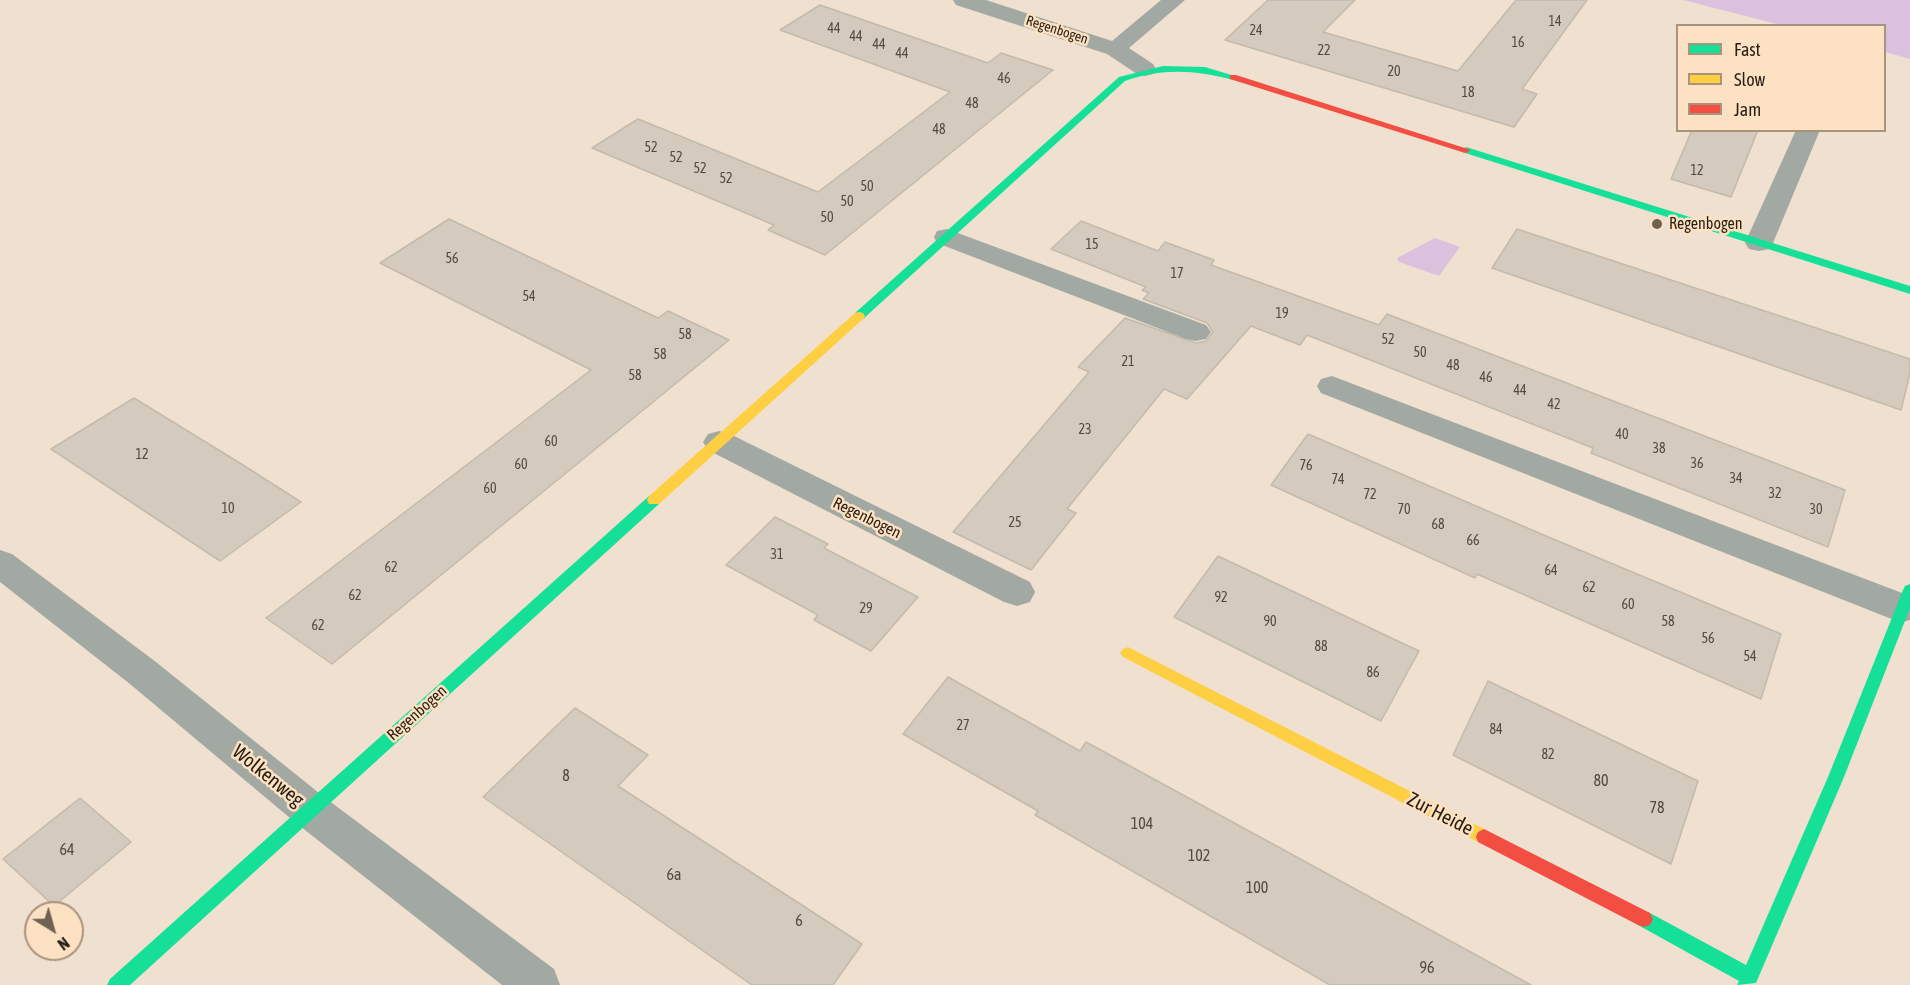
<!DOCTYPE html>
<html>
<head>
<meta charset="utf-8">
<style>
	body { margin:0 }
	#map { position:relative; width:1910px; height:985px; overflow:hidden; background:#f0e0d0; font-family:"Asap Condensed",sans-serif }
	canvas { display:block }
	.legend { position:absolute; left:1676px; top:24px; width:210px; height:108px; box-sizing:border-box; background:#fde1c3; border:2px solid #a8937d; margin:0; padding:8px 10px; list-style:none; font-size:18px; color:#281e13 }
	.legend li { display:flex; align-items:center; gap:12px; height:30px }
	.legend b { width:30px; border:2px solid #a8937d }
	.north { position:absolute; left:24px; top:901px; width:60px; height:60px; box-sizing:border-box; background:#fde1c3; border:2px solid #a8937d; border-radius:50%; rotate:143deg; font-size:16px; font-weight:700; line-height:24px; text-align:center; color:#281e13 }
	.north::after { content:''; display:block; margin:auto; width:21px; height:27px; background:#6e6255; clip-path:polygon(50% 0,100% 100%,50% 72%,0 100%) }
</style>
</head>
<body>
<div id="map">
<canvas width="1910" height="985"></canvas>
<ul class="legend">
<li><b style="height:8px;background:#16e098"></b>Fast</li>
<li><b style="height:8px;background:#ffcf43"></b>Slow</li>
<li><b style="height:8px;background:#f24e42"></b>Jam</li>
</ul>
<div class="north">N</div>
</div>
<script>
const context = document.querySelector('canvas').getContext('2d');
context.lineJoin = 'round';
function fill(path, color) {
  context.fillStyle = color;
  context.fill(path, 'evenodd');
}
function stroke(path, color, width, dash) {
  context.strokeStyle = color;
  context.lineWidth = width;
  context.lineCap = dash ? 'butt' : 'round';
  context.setLineDash(dash || []);
  context.stroke(path);
}
function write(font, color, halo, rows, align = 'center') {
  context.font = font + ' "Asap Condensed",sans-serif';
  context.lineWidth = 5;
  context.setLineDash([]);
  context.textBaseline = 'middle';
  context.strokeStyle = halo;
  context.fillStyle = color;
  for (const [text, x, y, turn = 0] of rows) {
    context.save();
    context.translate(x, y);
    context.rotate((+turn || 0) * Math.PI / 180);
    context.textAlign = isNaN(turn) ? turn : align;
    if (halo) context.strokeText(text, 0, 0);
    context.fillText(text, 0, 0);
    context.restore();
  }
}
fill(new Path2D(`
	M1683,0H1910V59L1885,52L1884,26L1781,25Z
	M1435,238L1460,247L1439,276L1399,262L1397,258Z`), '#dcc1de');
const building = new Path2D(`
	M1268,0H1355L1323,32L1458,71L1516,0H1587L1522,89L1537,94L1514,127L1225,40Z
	M820,5L988,63L1001,53L1053,70L825,255L768,230L774,225L592,148L638,119L818,192L950,92L780,30Z
	M1692,130H1758L1731,197L1671,179Z
	M449,219L658,318L668,311L729,340L332,664L266,618L591,370L380,263Z
	M1081,221L1158,251L1165,242L1214,260L1211,265L1379,325L1387,314L1845,490L1828,547L1591,453L1593,448L1307,335L1300,345L1251,326L1187,399L1164,389L1067,509L1076,513L1031,570L953,532L1089,372L1078,367L1125,318L1196,343L1206,341L1213,332L1207,323L1143,299L1149,293L1142,290L1146,287L1051,249Z
	M1517,229L1910,359V373L1901,410L1492,268Z
	M134,398L243,465L301,502L220,561L51,449Z
	M1308,434L1546,536L1781,634L1761,699L1477,574L1475,578L1271,485Z
	M775,517L828,544L824,548L918,597L871,651L814,620L818,615L726,565Z
	M1218,556L1419,651L1381,721L1174,617Z
	M948,677L1080,751L1086,742L1531,985H1330L1035,815L1038,811L903,734Z
	M1488,681L1698,781L1671,864L1453,755Z
	M575,708L648,755L618,786L862,944L833,985H752L483,797Z
	M80,798L131,842L54,906L3,859Z`);
fill(building, '#d4cabe');
stroke(building, '#c3baac', 1.5);
fill(new Path2D(`
	M953,0H986L1112,41L1161,0H1185L1129,48L1153,64L1156,69L1153,74L1145,76L1137,74L1107,54L956,5Z
	M1796,130H1820L1773,243L1769,249L1759,251L1749,249L1745,243Z
	M947,229L1206,325L1211,332L1206,339L1196,341L1186,339L937,243L934,237L937,231Z
	M1332,376L1910,596V620L1902,622L1889,618L1321,393L1317,386L1321,379Z
	M719,431L730,434L1030,582L1035,592L1030,602L1017,606L1004,602L708,450L703,442L708,434Z
	M0,550L12,554L156,662L324,797L554,969L560,985H502L296,823L130,684L0,582Z`), '#a2a9a2');
fill(new Path2D(`
	M1163,66L1205,67L1238,77L1233,80C1195,70 1162,68 1125,81L863,319H855L853,316L855,313L1119,77Z
	M1466,147L1910,286V294L1462,152L1461,150Z
	M654,495L659,496L661,500L659,504L130,985H107L110,979L649,496Z
	M1910,584V608L1844,777L1756,983L1737,985L1739,981L1638,925L1635,919L1638,913L1644,911L1650,913L1746,965L1828,777L1903,590L1905,586Z`), '#16e098');
fill(new Path2D(`
	M859,312L863,313L865,316L863,319L659,504H649L647,500L649,496L855,313Z
	M1128,647L1490,832L1492,837L1490,842L1484,845L1478,842L1123,657L1120,653L1123,649Z`), '#ffcf43');
fill(new Path2D(`
	M1230,75H1236L1471,150L1466,153L1462,152L1230,79Z
	M1484,829L1650,913L1653,919L1650,925L1644,927L1638,925L1478,842L1476,837L1478,832Z`), '#f24e42');
for (const [x, y, r, color] of [
	[1657,224,6,"#6e6255"]
]) {
  const dot = new Path2D();
  dot.arc(x, y, r, 0, 2 * Math.PI);
  context.fillStyle = color;
  context.fill(dot);
  stroke(dot, '#fde1c3', 2);
}
write('14px', '#544a3e', null, [
	["14",1555,22],
	["44",834,29],
	["24",1256,31],
	["44",856,37],
	["16",1518,43],
	["44",879,45],
	["22",1324,51],
	["44",902,54],
	["20",1394,72],
	["46",1004,79],
	["18",1468,93],
	["48",972,104],
	["48",939,130],
	["52",651,148],
	["52",676,158],
	["52",700,169],
	["12",1697,171],
	["52",726,179],
	["50",867,187],
	["50",847,202],
	["50",827,218],
	["15",1092,245],
	["56",452,259],
	["17",1177,274],
	["54",529,297],
	["19",1282,314],
	["58",685,335],
	["52",1388,340],
	["50",1420,353],
	["58",660,355],
	["21",1128,362],
	["48",1453,366],
	["58",635,376],
	["46",1486,378],
	["44",1520,391],
	["42",1554,405],
	["23",1085,430],
	["40",1622,435],
	["60",551,442],
	["38",1659,449],
	["12",142,455],
	["36",1697,464],
	["60",521,465],
	["76",1306,466],
	["34",1736,479],
	["74",1338,480],
	["60",490,489],
	["32",1775,494],
	["72",1370,495],
	["10",228,509],
	["70",1404,510],
	["30",1816,510],
	["25",1015,523],
	["68",1438,525],
	["66",1473,541],
	["31",777,555],
	["62",391,568],
	["64",1551,571],
	["62",1589,588],
	["62",355,596],
	["92",1221,598],
	["60",1628,605],
	["29",866,609],
	["90",1270,622],
	["58",1668,622],
	["62",318,626],
	["56",1708,639],
	["88",1321,647],
	["54",1750,657],
	["86",1373,673],
	["27",963,726],
	["84",1496,730],
	["82",1548,755]
]);
write('14px', '#281e13', '#fde1c3', [
	["Regenbogen",1057,30,18]
]);
write('16px', '#281e13', '#fde1c3', [
	["Regenbogen",1669,224]
], 'left');
write('16px', '#281e13', '#fde1c3', [
	["Regenbogen",867,518,26],
	["Regenbogen",417,713,-42]
]);
write('16px', '#544a3e', null, [
	["8",566,776],
	["80",1601,781],
	["78",1657,808],
	["104",1142,824],
	["64",67,850],
	["102",1199,856],
	["6a",674,875],
	["100",1257,888],
	["6",799,921],
	["96",1427,968]
]);
write('20px', '#281e13', '#fde1c3', [
	["Wolkenweg",268,776,39],
	["Zur Heide",1440,814,27]
]);
</script>
</body>
</html>
